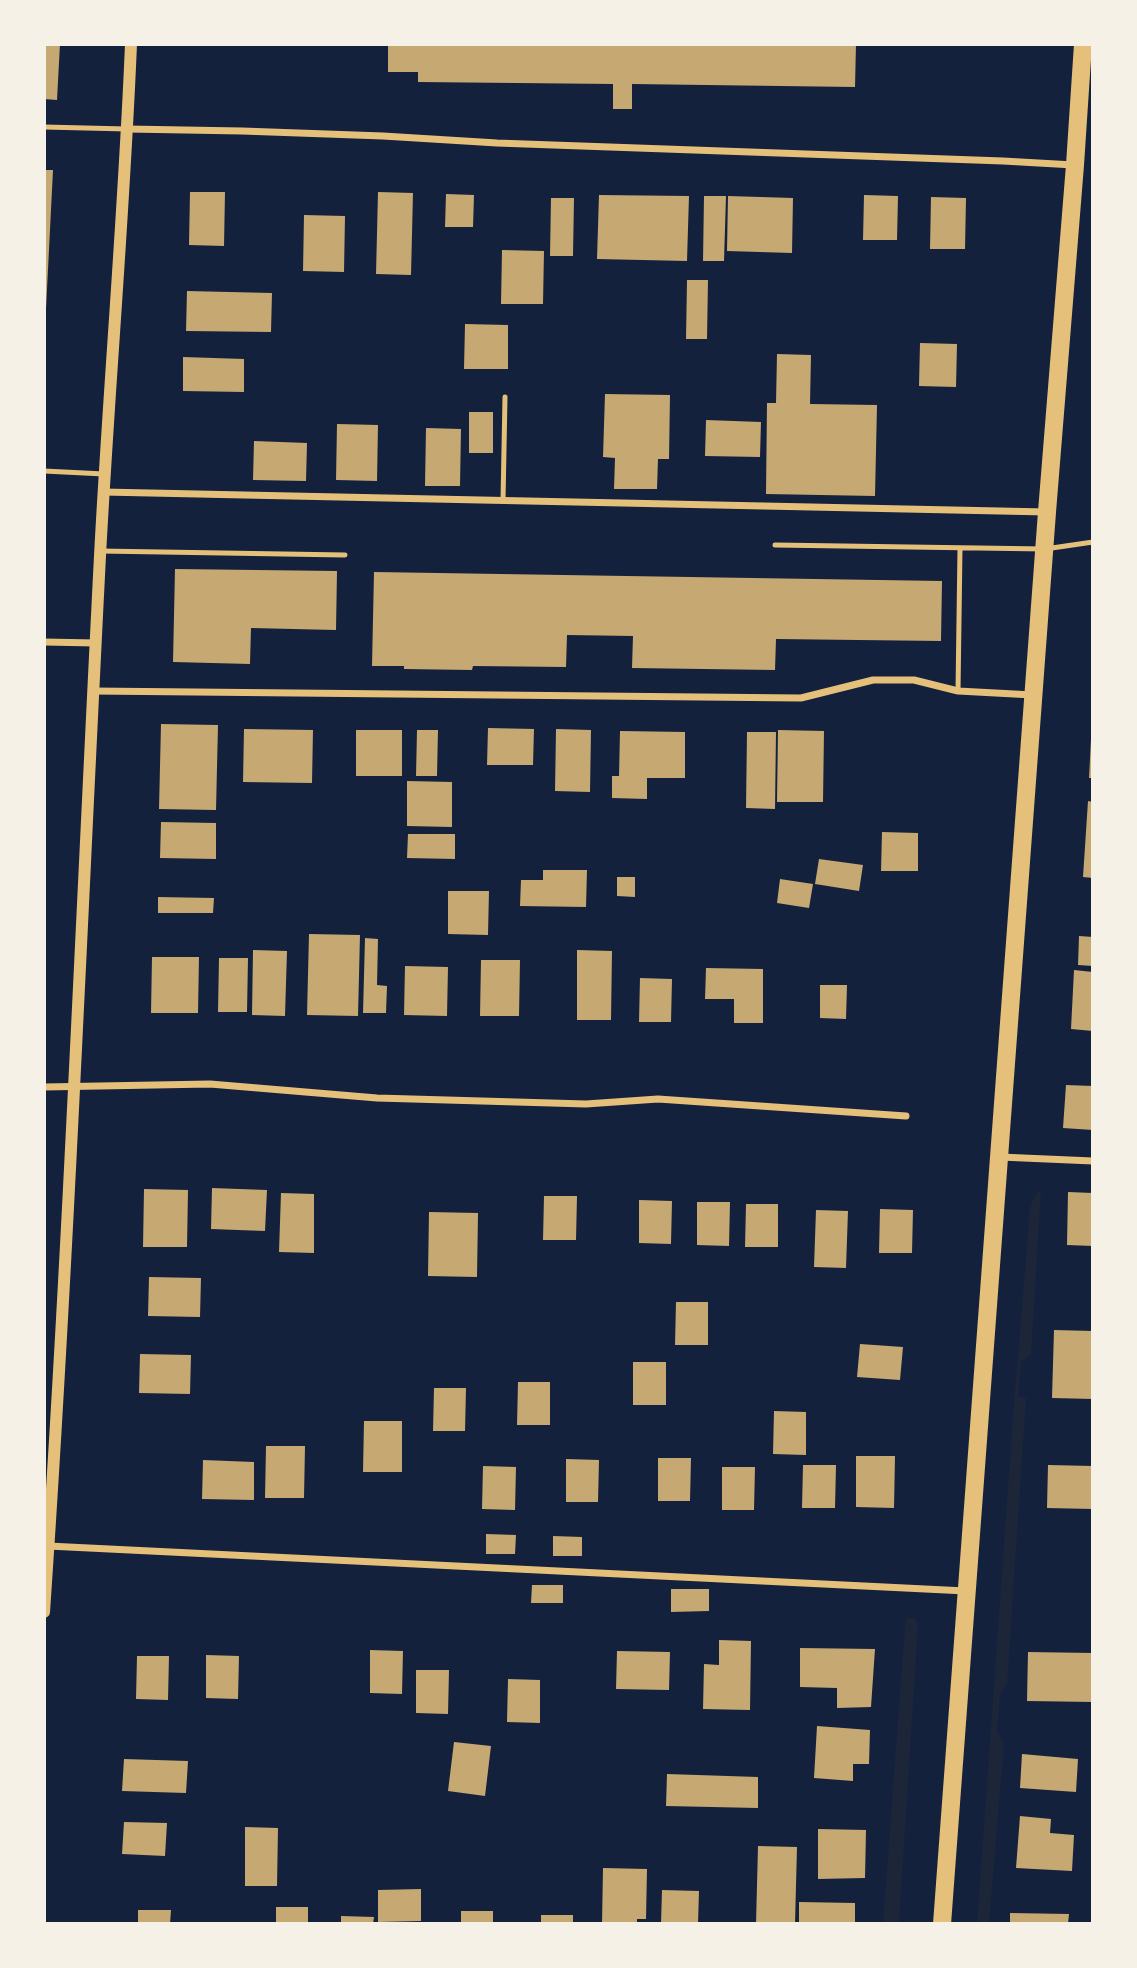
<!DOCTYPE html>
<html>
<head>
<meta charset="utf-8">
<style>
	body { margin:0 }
	#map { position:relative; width:1137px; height:1968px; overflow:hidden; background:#14213d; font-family:"Source Sans 3",sans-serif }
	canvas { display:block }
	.frame { position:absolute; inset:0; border:46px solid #f6f1e7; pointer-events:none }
</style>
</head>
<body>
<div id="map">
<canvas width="1137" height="1968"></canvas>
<div class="frame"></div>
</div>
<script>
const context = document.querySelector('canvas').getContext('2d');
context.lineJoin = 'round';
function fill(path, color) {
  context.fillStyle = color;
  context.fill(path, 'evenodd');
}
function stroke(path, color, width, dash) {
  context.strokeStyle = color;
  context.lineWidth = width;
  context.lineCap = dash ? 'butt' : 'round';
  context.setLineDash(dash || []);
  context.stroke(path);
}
fill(new Path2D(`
	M1041,1188L1031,1355L1021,1361L1018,1396L1026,1398L1007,1684L1000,1694L997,1732L1004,1742L989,1924H977L1013,1417L1030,1209L1033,1199Z
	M907,1618H915L918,1624L899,1924H883L905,1626Z`), '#1d2539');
fill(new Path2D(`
	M44,44H60L57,100L44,99Z
	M388,44H856L855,87L632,84V109H613V84L418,82V72H388Z
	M44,170H53L46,309H44Z
	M190,192H225L224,246L189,245Z
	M378,192L413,193L411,275L376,274Z
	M446,194L474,195L473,227H445Z
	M599,195L689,196L687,261L597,259Z
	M864,195L898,196L897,240H863Z
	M704,196H726L724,261H703Z
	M728,196L793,198L792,253L727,251Z
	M931,197L966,198L965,249H930Z
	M551,198H574L573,256H550Z
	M304,215L345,216L344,272L303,271Z
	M502,250L544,251L543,304H501Z
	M687,280H708L707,339H686Z
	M187,291L272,293L271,332L186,331Z
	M465,324L508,325V369H464Z
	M920,343L957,344L956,387L919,386Z
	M777,354L811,355L810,404L877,405L875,496L766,494L767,403H776Z
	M183,357L244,359V392L183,391Z
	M605,394L670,395L669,459H658L657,489H614L615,458L603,457Z
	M469,412H493V453H469Z
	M706,420L761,422L760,457L705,456Z
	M337,424L378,425L377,481L336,480Z
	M426,428L461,429L460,486H425Z
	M254,441L307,443L306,481L253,480Z
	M175,569L337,571L336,630L251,628L250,664L173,662Z
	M374,572L942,581L941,641L776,639L775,670L632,668L633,636L567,635L566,667L473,666L472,670L404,669V666H372Z
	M161,724L218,725L216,810L159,809Z
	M488,728L534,729L533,765H487Z
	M244,729L313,730L312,783L243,782Z
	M556,729L591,730L590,792L555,791Z
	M356,730H402V776H356Z
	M417,730H438L437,776H416Z
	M778,730L824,731L823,802H777Z
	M620,731L685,732V778H647V799L612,798V776H619Z
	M747,732H776L775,809L746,808Z
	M1091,739H1093V778H1089Z
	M407,781L452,782V827L407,826Z
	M1088,801L1093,802V878L1083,877Z
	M161,822L216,823V859L160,858Z
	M882,832L918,833V871H881Z
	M408,834H455V859L407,858Z
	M819,859L863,865L859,891L815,884Z
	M543,870H587L586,907L520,906L521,880H543Z
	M617,877H635V897L617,896Z
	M780,879L813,884L809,908L777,903Z
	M448,891H489L488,935L448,934Z
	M158,897L214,898L213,913H158Z
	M309,934L360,935L358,1016L307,1015Z
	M1079,936L1093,937V966L1078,965Z
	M365,938L378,939L377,985L387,986L386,1013H363Z
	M253,950L287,951L285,1016L252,1015Z
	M577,950L612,951L611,1020H577Z
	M152,957H199L198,1013H151Z
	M219,958H248L247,1012H218Z
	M481,960H520L519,1016H480Z
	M405,966L448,967L447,1016L404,1015Z
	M706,968L763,969V1023H734V999H705Z
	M1074,970L1093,972V1031L1071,1029Z
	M640,978L672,979L671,1022H639Z
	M820,985H847L846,1019L820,1018Z
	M1066,1085L1093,1086V1130L1063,1128Z
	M212,1188L267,1190L265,1231L211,1229Z
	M144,1189L188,1190L187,1247H143Z
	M1068,1192L1093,1193V1246L1067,1245Z
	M281,1193L314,1194V1253L279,1252Z
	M544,1196H577L576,1240H543Z
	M639,1200L672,1201L671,1244L639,1243Z
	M697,1202H730L729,1246L697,1245Z
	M746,1204H778V1247H745Z
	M880,1209L913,1210L912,1253H879Z
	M816,1210L848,1211L846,1268L814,1267Z
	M429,1212L478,1213L477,1277L428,1276Z
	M149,1277L201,1278L200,1317L148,1316Z
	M676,1302H708V1345H675Z
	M1054,1330L1093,1331V1399L1052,1398Z
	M860,1344L903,1347L900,1380L857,1377Z
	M140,1354L191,1355L190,1394L139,1393Z
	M633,1362H666V1405H633Z
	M518,1382H550V1425H517Z
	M434,1388H466L465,1431H433Z
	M774,1411L806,1412V1455L773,1454Z
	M364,1421H402V1472H363Z
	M266,1446H305L304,1498H265Z
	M856,1456H895L894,1508L856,1507Z
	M658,1458H691L690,1501H658Z
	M566,1459L599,1460L598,1502H566Z
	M203,1460L254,1462V1500L202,1499Z
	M803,1465H836L835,1508H802Z
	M1048,1465L1093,1466V1509L1047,1508Z
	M483,1466L516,1467L515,1510L482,1509Z
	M722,1467H755L754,1510H722Z
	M486,1534L516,1535L515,1554H486Z
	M553,1536L582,1537V1556H553Z
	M532,1585H563V1603H531Z
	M671,1589H709V1611L671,1612Z
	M719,1640L751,1641L750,1710L703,1709L704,1664L719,1665Z
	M800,1648L875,1649L871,1707L837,1708V1688L800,1687Z
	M370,1650L403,1651L402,1694L370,1693Z
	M617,1651L670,1652L669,1690L616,1689Z
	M1028,1652L1093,1653V1702L1027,1701Z
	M206,1655L239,1656L238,1699L206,1698Z
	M137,1656H169L168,1700L136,1699Z
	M416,1670H449L448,1714L416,1713Z
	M508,1679L540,1680V1723L507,1722Z
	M817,1726L870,1730L869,1764H853V1781L814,1778Z
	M454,1742L491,1746L485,1796L448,1791Z
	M1022,1754L1078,1759L1076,1792L1020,1788Z
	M124,1759L188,1761L186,1793L122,1791Z
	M667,1774L758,1777V1808L666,1806Z
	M1020,1816L1051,1819L1050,1833L1074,1835L1072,1871L1016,1868Z
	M124,1822L167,1823L165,1856L122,1854Z
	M245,1827L278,1828L277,1886H245Z
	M818,1829L866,1830L865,1878L818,1879Z
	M758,1846L797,1847L795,1924H756Z
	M603,1868L647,1869L646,1919H637V1924H602Z
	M421,1889V1921L378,1922V1890Z
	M662,1890L699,1891L698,1924H661Z
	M799,1902L855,1903V1924H799Z
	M276,1907H308V1924H276Z
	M138,1910H171L170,1924H138Z
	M461,1911H493V1924H461Z
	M1010,1913L1069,1914L1068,1924H1010Z
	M541,1915H573V1924H541Z
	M341,1916L374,1917L373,1924H341Z`), '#c6a872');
stroke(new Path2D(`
	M44,127L127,129
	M44,471L104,474
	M503,501L505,397
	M775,545L1045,549L1093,542
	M100,551L345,555
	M958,691L960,548`), '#e5c07b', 5);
stroke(new Path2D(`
	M127,129L242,131L383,136L497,143L1003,161L1074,165
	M103,492L1047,512
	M44,642L96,643
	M93,691L801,698L873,680H914L958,691L1033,695
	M44,1087L210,1084L377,1098L586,1104L658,1099L906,1116
	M1000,1157L1093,1161
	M48,1546L966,1591`), '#e5c07b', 7);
stroke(new Path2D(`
	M44,1612C68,1261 82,908 100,556C109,385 124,215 131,44`), '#e5c07b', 12);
stroke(new Path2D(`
	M942,1924L1047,512L1075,165L1083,44`), '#e5c07b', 18);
</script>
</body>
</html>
